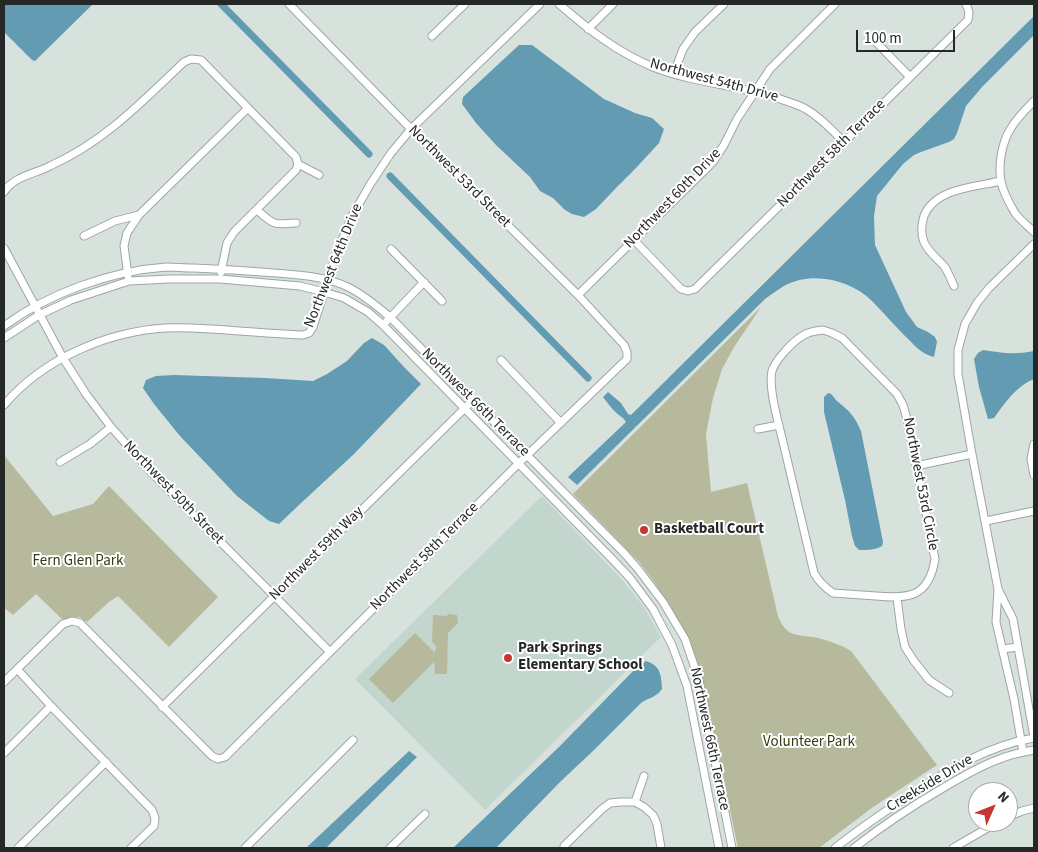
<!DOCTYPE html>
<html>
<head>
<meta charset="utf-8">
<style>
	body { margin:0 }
	#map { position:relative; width:1038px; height:852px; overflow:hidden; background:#d7e2dd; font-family:"Source Sans 3",sans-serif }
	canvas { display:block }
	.frame { position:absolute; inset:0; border:5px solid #242826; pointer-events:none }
	.north { position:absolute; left:968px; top:782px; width:50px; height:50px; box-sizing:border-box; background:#fff; border:1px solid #a7a9a8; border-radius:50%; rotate:46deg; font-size:14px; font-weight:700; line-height:20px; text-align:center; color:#242826 }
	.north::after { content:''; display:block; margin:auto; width:18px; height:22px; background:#c53730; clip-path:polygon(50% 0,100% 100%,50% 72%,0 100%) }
	.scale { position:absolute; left:856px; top:30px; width:99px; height:22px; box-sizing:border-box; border:2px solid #242826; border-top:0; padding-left:6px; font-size:15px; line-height:18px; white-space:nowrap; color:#242826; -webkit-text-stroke:4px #fff; paint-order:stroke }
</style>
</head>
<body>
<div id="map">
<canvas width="1038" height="852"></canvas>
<div class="frame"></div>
<div class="north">N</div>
<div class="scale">100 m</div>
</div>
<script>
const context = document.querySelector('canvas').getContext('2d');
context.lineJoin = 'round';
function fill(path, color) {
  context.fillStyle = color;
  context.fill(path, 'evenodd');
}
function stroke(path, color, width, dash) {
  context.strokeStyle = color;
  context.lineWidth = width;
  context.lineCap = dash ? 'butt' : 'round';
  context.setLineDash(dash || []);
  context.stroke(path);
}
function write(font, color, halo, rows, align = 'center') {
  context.font = font + ' "Source Sans 3",sans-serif';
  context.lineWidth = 4;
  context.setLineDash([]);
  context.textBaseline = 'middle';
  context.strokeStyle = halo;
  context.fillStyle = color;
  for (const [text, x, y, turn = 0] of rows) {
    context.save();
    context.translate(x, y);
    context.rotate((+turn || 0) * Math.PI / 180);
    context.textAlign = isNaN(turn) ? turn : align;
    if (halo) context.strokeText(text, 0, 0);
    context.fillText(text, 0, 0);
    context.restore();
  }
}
fill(new Path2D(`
	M542,496L624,582L644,607L661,637L485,810L355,679Z`), '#c2d6ce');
fill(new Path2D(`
	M761,307L734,347L722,369L713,398L706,434L711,492L747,483L775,603C777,613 779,624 788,631C793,636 810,636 818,638C830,641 841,645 851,651L937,765L873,807L819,848H738L702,677L691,645L655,583L640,563L573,494Z
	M4,455L53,516L93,504L109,486L218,597L169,647L118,596L109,602L87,622L79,617L63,620L36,594L13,615L4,608Z
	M448,614L457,615L458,623L448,633L447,674H435L434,662L393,703L369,679L415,633L435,653L436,646L432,642L433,616L434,615L447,616Z`), '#b6b99b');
fill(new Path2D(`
	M4,4H93L35,61L32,60L4,32Z
	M1034,16V35L982,87L966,106L957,133L954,139L949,142L921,152L914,155L903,164L877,196L874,216L875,245L906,312L917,327L928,332L935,337L937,342L934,357C920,354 914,344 904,335C893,324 883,312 872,301C849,279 812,271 784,286C777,290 771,295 765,299L577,485L568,477L626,422L623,418C615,413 609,405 603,397L608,392L621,403L628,414L631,415Z
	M519,45H532L604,99L635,113L652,118L664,129L659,143L635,169L616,188L596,209L584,217L572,214L565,210L553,198L540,191L530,177L496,145L476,123L462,104L463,97Z
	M372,338L384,345L404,367L421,384L354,454L300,504L279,524L269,521L237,496L180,436L154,404L143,388L146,380L156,376L174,375L265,378L313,381L327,374L347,361L364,343Z
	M983,350C1003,353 1014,355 1034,351V379C1016,386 1005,403 994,418L988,419L979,387L974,359L978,353Z
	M828,393C833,394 833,397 837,401C850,412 854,415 861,431L883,542L882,546C876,550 867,550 859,550L855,546L852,536L845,500L824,412V397Z
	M646,661C661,666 661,675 662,689C655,698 650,697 641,703L593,751L560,782L496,848H453L560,746L636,668Z
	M409,751L417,757L326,848H306Z`), '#629bb2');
stroke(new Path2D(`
	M221,4L369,154
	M390,176L588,378`), '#629bb2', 7);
const minor = new Path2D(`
	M559,4C589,30 617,52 653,67C696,84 743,85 786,101C792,103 798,105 804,108C819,116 832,130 844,142
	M588,29L613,4
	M432,36L465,4
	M875,41L910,77
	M674,73L683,49L695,32L724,4
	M1034,101C1026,109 1017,118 1011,128C1002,142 998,164 1001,181C1002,189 1010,205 1015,213C1020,220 1028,226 1034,232
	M4,192C14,176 35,174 50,166C104,142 142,102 184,62L191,59L201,60L296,157L298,164L319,175
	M257,210C274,225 273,225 296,223
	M84,236L115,221L139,215L248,108
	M634,240L681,289L688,291L695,289L968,20L969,12L966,4
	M1034,244L989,288L977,303L965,324L958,350V374L972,454L998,589L1013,619L1034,737
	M4,248L63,358L86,394L111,427L151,472L330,652
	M391,249L442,301
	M221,272L227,243L234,232L296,170L298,164
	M128,276L124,246L127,233L139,215
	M954,286C951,280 948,271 944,266C937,258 929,253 924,242C921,234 921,225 924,216C935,188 975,187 1001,181
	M578,295L713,162L724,145L737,119L770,69L835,4
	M383,325L424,282
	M4,326C49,293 111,271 166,267C175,267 184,268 193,268C216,269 238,270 261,272C289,274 325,275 350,288C365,296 378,307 390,317L625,554L638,569L663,602L685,639L699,680L732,848
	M823,330L832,333L842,338L897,394L903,405L907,419L935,559C929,597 909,599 876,596C861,595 847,594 833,593C824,587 819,582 814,573C804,529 793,486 783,442C779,425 768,388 772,371C775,360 794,340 804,335C810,331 816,331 823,330Z
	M4,338L39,315L71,300L129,281L169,279H220L300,286L324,292L344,298L368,312L383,325L614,561L630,578L653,609L672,645L687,686L719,848
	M501,360L561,423
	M4,405C43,359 106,332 165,328C186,327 206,329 227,330C252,332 278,334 303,335L309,333L313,327L337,252L352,216L371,183L391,153L411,129L540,4
	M758,429L779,425
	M1034,444L1031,459L1034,475
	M60,462L90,444L111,427
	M916,466L972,454
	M986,521L1034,511
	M998,589L996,622L1014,699L1023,752
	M897,598L901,629L905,647L914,661L929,680L949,693
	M1002,649L1018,647
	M17,669L51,706L152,810L155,818L154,826L131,848
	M4,682L63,624L72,621L80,623L212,756L218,759L225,757L519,463L627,359V352L624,345L578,295L411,129L289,4
	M162,707L468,405
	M4,753L51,706
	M635,802L644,776
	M1008,817L1022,811L1034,808
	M18,848L106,762
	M245,848L353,740
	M390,848L425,814
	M564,848V846L602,809L610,803L621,802H635L644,807L653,815L657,824L661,848
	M835,848C859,829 884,812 910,795C948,770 989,745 1034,738
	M854,848C882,826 912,806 943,788C960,778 978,767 997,760C1009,755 1022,752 1034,750
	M953,848L998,822`);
stroke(minor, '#9ca7a2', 9);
stroke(minor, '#fff', 7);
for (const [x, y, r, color] of [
	[644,530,5,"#c53730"],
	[508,658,5,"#c53730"]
]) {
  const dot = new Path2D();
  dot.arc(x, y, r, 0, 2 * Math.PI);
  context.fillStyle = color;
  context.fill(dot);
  stroke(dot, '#fff', 2);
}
write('15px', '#242826', '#fff', [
	["Northwest 54th Drive",714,81,15],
	["Northwest 58th Terrace",832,154,-45],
	["Northwest 53rd Street",459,177,45],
	["Northwest 60th Drive",673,199,-46],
	["Northwest 64th Drive",334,266,-68],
	["Northwest 66th Terrace",475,403,45],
	["Northwest 53rd Circle",920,484,79],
	["Northwest 50th Street",173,493,46],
	["Northwest 59th Way",317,554,-45],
	["Northwest 58th Terrace",425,557,-45],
	["Northwest 66th Terrace",709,739,78],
	["Creekside Drive",930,784,-31]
]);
write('bold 15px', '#242826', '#fff', [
	["Basketball Court",654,530],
	["Park Springs",518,649],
	["Elementary School",518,666]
], 'left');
write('15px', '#363810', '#fff', [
	["Fern Glen Park",78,562],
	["Volunteer Park",809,743]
]);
</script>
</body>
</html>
